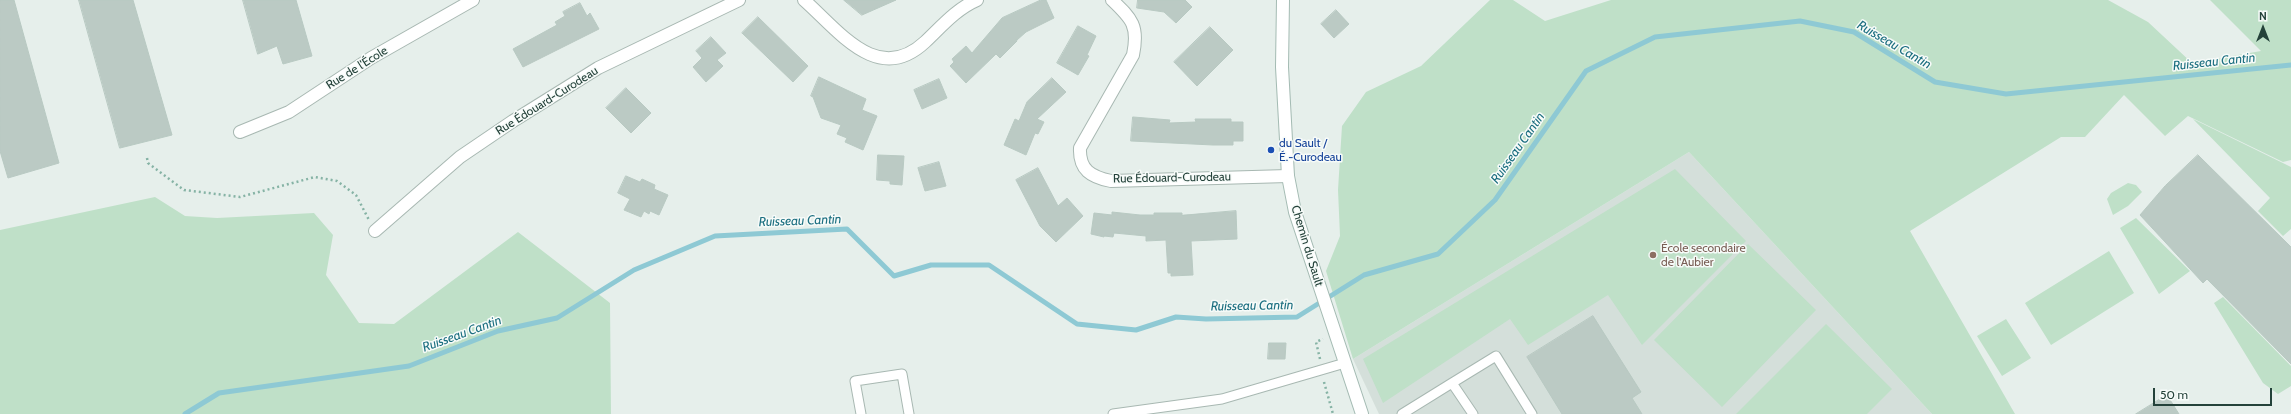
<!DOCTYPE html>
<html>
<head>
<meta charset="utf-8">
<style>
	body { margin:0 }
	#map { position:relative; width:2291px; height:414px; overflow:hidden; background:#e6efeb; font-family:Cabin,sans-serif }
	canvas { display:block }
	.north { position:absolute; left:2243px; top:8px; width:40px; height:40px; -webkit-text-stroke:3px #f7fbf9; paint-order:stroke; rotate:0deg; font-size:11px; font-weight:700; line-height:16px; text-align:center; color:#24423a }
	.north::after { content:''; display:block; margin:auto; width:14px; height:18px; background:#24423a; clip-path:polygon(50% 0,100% 100%,50% 72%,0 100%) }
	.scale { position:absolute; left:2153px; top:388px; width:119px; height:18px; box-sizing:border-box; border:2px solid #24423a; border-top:0; padding-left:5px; font-size:12px; line-height:14px; white-space:nowrap; color:#24423a; -webkit-text-stroke:3px #f7fbf9; paint-order:stroke }
</style>
</head>
<body>
<div id="map">
<canvas width="2291" height="414"></canvas>
<div class="north">N</div>
<div class="scale">50 m</div>
</div>
<script>
const context = document.querySelector('canvas').getContext('2d');
context.lineJoin = 'round';
function fill(path, color) {
  context.fillStyle = color;
  context.fill(path, 'evenodd');
}
function stroke(path, color, width, dash) {
  context.strokeStyle = color;
  context.lineWidth = width;
  context.lineCap = dash ? 'butt' : 'round';
  context.setLineDash(dash || []);
  context.stroke(path);
}
function write(font, color, halo, rows, align = 'center') {
  context.font = font + ' Cabin,sans-serif';
  context.lineWidth = 3;
  context.setLineDash([]);
  context.textBaseline = 'middle';
  context.strokeStyle = halo;
  context.fillStyle = color;
  for (const [text, x, y, turn = 0] of rows) {
    context.save();
    context.translate(x, y);
    context.rotate((+turn || 0) * Math.PI / 180);
    context.textAlign = isNaN(turn) ? turn : align;
    if (halo) context.strokeText(text, 0, 0);
    context.fillText(text, 0, 0);
    context.restore();
  }
}
fill(new Path2D(`
	M1689,152L1932,414H1379L1353,359Z`), '#d4dfda');
fill(new Path2D(`
	M1490,0H1513L1545,21L1611,0H2108L2148,22L2192,63L2261,51L2210,0H2291V160L2283,162L2188,116L2165,136L2124,95L2085,137H2061L1910,231L2015,414H1932L1689,152L1353,359L1326,271L1340,236L1338,190L1342,126L1366,92L1421,66Z
	M2193,119L2291,167V229L2283,236L2258,211L2270,198Z
	M1675,169L1746,241L1642,345L1608,295L1528,345L1510,319L1383,403L1363,359Z
	M2128,183L2136,185L2142,192L2128,206L2113,215L2107,199L2111,193Z
	M155,197L185,216L217,218L314,213L333,235L326,275L359,323L394,324L518,232L610,303L611,414H0V230Z
	M2136,218L2190,271L2159,294L2120,228Z
	M1748,244L1816,310L1722,407L1654,340Z
	M2109,251L2134,293L2051,345L2025,303Z
	M2223,297L2291,366V386L2278,394L2263,383L2214,303Z
	M2006,319L2031,358L2002,376L1977,336Z
	M1826,324L1892,389L1867,414H1736Z`), '#bfe0c8');
stroke(new Path2D(`
	M185,414L219,393L409,366L498,331L557,318L634,270L715,236L847,229L894,276L931,265H989L1077,324L1136,330L1176,317L1206,319L1297,317L1364,275L1438,254L1495,200L1586,71L1655,37L1800,21L1854,32L1935,82L2006,94L2291,65`), '#8ec9d4', 5);
const building = new Path2D(`
	M0,0H14L59,163L8,178L0,151Z
	M79,0H133L172,135L120,148Z
	M243,0H296L312,56L283,64L277,46L258,54Z
	M844,0H896L862,15Z
	M1041,0H1046L1054,18L1026,32L1017,40L1016,39L1017,41L1000,58L996,54L966,83L950,66L954,62L952,59L966,46L972,53L1002,18Z
	M1138,0H1185L1192,7L1176,23L1164,12L1137,8Z
	M580,3L587,16L590,13L599,29L523,67L513,49L557,25L555,22L565,16L563,12Z
	M1336,10L1349,24L1334,38L1321,24Z
	M758,17L808,66L793,82L742,33Z
	M1078,26L1096,36L1087,55L1089,56L1078,75L1057,63Z
	M1210,27L1233,50L1197,86L1174,62Z
	M711,37L726,53L717,60L723,66L706,82L693,67L702,58L696,51Z
	M819,77L866,99L862,110L877,116L863,150L845,142L847,138L837,134L841,125L821,118L813,97L811,96Z
	M1052,78L1066,92L1037,119L1044,122L1038,134L1035,133L1026,155L1004,145L1015,119L1019,121L1027,102Z
	M939,79L947,98L922,109L914,90Z
	M626,88L651,113L631,133L606,108Z
	M1133,117L1170,120L1169,123L1196,122L1195,119H1231V122H1243V141H1233V145H1213L1131,141Z
	M878,155L904,156L902,185L890,184V181L877,180Z
	M2198,155L2291,247V364L2207,279L2203,283L2140,215L2165,186Z
	M939,162L946,186L925,191L918,168Z
	M1038,168L1058,206L1067,198L1083,216L1056,242L1040,226L1016,180Z
	M626,176L640,182L642,179L655,185L654,189L668,195L659,215L650,211L649,214L644,211L641,217L624,210L630,199L618,193Z
	M1236,211L1237,239L1191,241L1193,275L1171,276V273H1168L1166,240L1146,241V236L1114,233L1113,237L1104,236V237L1091,234L1094,213L1112,215V212L1140,215H1154V213H1182V215Z
	M1593,316L1641,392L1632,398L1642,414H1562L1527,357Z
	M1269,343H1286L1285,359H1268Z
	M2167,395L2179,414H2136Z`);
fill(building, '#bbcac4');
stroke(building, '#b8c9c2', 1);
const lane = new Path2D(`
	M1452,383L1496,356L1532,414
	M861,414L855,381L902,374L909,414
	M1113,414L1222,399L1345,363
	M1402,414L1452,383L1473,414`);
const street = new Path2D(`
	M804,0C839,31 878,86 925,42C941,27 956,9 977,0
	M1112,0C1132,19 1139,26 1133,55L1080,148C1079,170 1091,177 1111,181L1288,176
	M240,132L289,112L371,58L473,0
	M375,231L460,157L513,121L598,68L739,0`);
const secondary = new Path2D(`
	M1283,0L1282,67L1288,176L1295,212L1362,414`);
stroke(lane, '#a8b8b2', 11);
stroke(street, '#a8b8b2', 14);
stroke(secondary, '#a4bbb3', 14);
stroke(new Path2D(`
	M147,158L148,163L184,190L240,197L315,177L337,181L356,195L369,220
	M1320,359L1316,342L1323,339
	M1324,382L1333,414`), '#86b3a5', 2.5, [2, 3]);
stroke(lane, '#fff', 9);
stroke(street, '#fff', 12);
stroke(secondary, '#fff', 12);
for (const [x, y, r, color] of [
	[1271,150,4,"#1a4fb4"],
	[1653,255,4,"#8d6e63"]
]) {
  const dot = new Path2D();
  dot.arc(x, y, r, 0, 2 * Math.PI);
  context.fillStyle = color;
  context.fill(dot);
  stroke(dot, '#f7fbf9', 1.5);
}
write('12px', '#24423a', '#f7fbf9', [
	["Rue de l'École",357,68,-32],
	["Rue Édouard-Curodeau",547,101,-32],
	["Rue Édouard-Curodeau",1172,178,-1],
	["Chemin du Sault",1307,246,73]
]);
write('12px', '#164399', '#f7fbf9', [
	["du Sault /",1279,143],
	["É.-Curodeau",1279,157]
], 'left');
write('12px', '#785e54', '#f7fbf9', [
	["École secondaire",1661,248],
	["de l'Aubier",1661,262]
], 'left');
write('italic 13px', '#1c6f80', '#f7fbf9', [
	["Ruisseau Cantin",1894,45,30],
	["Ruisseau Cantin",2214,62,-6],
	["Ruisseau Cantin",1518,148,-55],
	["Ruisseau Cantin",800,221,-2],
	["Ruisseau Cantin",1252,306,-1],
	["Ruisseau Cantin",462,334,-20]
]);
</script>
</body>
</html>
